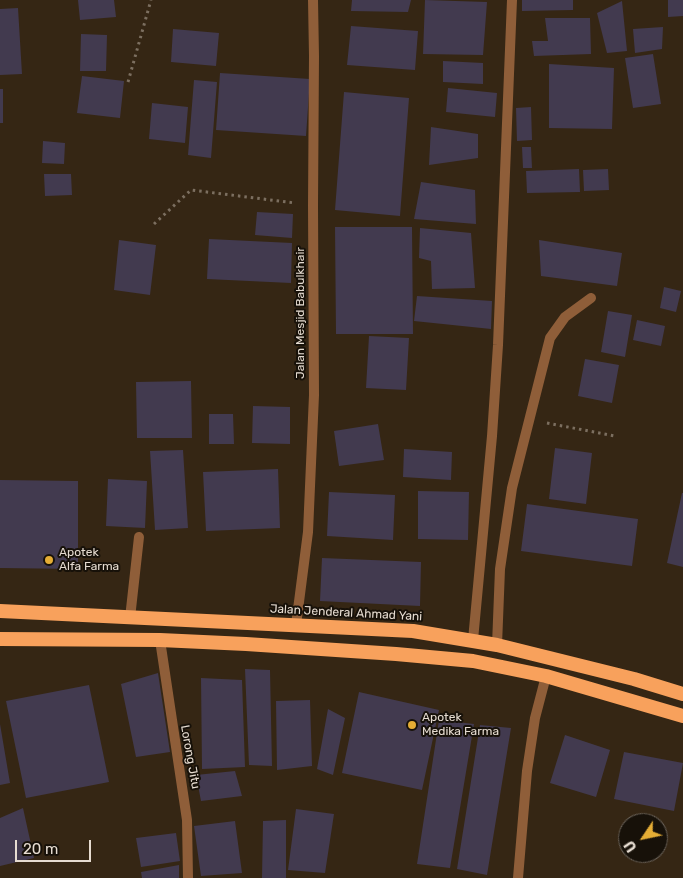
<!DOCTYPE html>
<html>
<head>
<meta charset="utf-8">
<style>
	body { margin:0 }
	#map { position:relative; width:683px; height:878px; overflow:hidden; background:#352614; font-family:Rubik,sans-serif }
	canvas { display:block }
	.north { position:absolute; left:618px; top:813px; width:50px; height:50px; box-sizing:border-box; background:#171109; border:1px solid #6a6259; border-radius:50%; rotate:236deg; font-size:14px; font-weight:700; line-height:20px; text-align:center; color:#e6dcd1 }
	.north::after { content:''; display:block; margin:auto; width:18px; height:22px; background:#e5ad35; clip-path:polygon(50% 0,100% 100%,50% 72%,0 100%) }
	.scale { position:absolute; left:15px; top:840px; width:76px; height:22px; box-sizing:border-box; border:2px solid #e6dcd1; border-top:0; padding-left:6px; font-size:15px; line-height:18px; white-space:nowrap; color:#e6dcd1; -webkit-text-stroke:4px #171109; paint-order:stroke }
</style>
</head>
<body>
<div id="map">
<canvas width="683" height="878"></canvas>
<div class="north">U</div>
<div class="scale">20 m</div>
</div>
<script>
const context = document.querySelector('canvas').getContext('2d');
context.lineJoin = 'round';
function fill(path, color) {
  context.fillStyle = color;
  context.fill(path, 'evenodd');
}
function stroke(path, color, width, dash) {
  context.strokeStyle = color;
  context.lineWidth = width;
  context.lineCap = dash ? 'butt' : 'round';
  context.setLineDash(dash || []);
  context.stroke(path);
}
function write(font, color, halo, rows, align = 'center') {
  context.font = font + ' Rubik,sans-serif';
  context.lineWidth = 4;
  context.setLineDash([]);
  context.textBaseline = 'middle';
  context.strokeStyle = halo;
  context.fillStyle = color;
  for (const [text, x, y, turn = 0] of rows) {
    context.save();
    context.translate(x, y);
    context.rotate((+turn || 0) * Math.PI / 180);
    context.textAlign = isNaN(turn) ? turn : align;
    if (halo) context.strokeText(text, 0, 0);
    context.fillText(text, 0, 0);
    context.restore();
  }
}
fill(new Path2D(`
	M78,0H114L116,17L80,20Z
	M352,0H411L408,12L351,11Z
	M425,0L487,2L483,55L423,54Z
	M522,0H573V10L522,11Z
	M668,0H683V16L668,17Z
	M622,1L627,51L607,53L597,13Z
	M18,8L22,74L0,75V9Z
	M545,18H590L591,54L534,56L532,41H548Z
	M351,26L418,31L415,70L347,65Z
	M663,27L662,49L635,53L633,29Z
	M173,29L219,33L216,66L171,62Z
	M81,34L107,35L106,71H80Z
	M653,54L661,104L633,108L625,58Z
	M443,61L483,63V84L443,82Z
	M549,64L614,68L612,129L549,128Z
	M220,73L310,79L306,136L216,130Z
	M82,76L124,81L120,118L77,113Z
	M194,80L217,82L211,158L188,155Z
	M448,88L497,93L495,117L446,112Z
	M0,89H3V123H0Z
	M344,92L409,98L400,216L335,210Z
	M152,103L188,107L185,143L149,139Z
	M531,107L532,140L517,141L516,108Z
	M431,127L478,134V158L429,165Z
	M43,141L65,143L64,164L42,163Z
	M522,147H531L532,168H523Z
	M579,169L580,192L527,193L526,171Z
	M608,169L609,190L584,191L583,170Z
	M44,174H71L72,195L45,196Z
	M421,182L475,190L476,224L414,219Z
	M257,212L293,214L292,238L255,235Z
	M335,227H412L413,334H336Z
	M420,228L471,233L475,288L432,289L431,261L419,258Z
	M209,239L292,243L291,283L207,279Z
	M119,240L156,245L150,295L114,290Z
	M539,240L622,253L617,286L541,276Z
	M664,287L681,291L676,312L660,308Z
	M417,296L492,301L491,329L414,321Z
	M608,311L632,315L625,357L601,352Z
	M637,320L665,326L661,346L633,340Z
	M369,336L409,338L406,390L366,388Z
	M585,359L619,365L612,403L578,396Z
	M191,381L192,438H137L136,382Z
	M253,406L290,407V444L252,443Z
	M209,414H233L234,444H209Z
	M378,424L384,460L339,466L334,431Z
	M555,448L592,453L586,504L549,499Z
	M404,449L452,452L451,480L403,477Z
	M183,450L188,528L155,530L150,451Z
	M278,469L280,528L206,531L203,472Z
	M108,479L147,481L145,528L106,526Z
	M0,480L78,481V569L0,568Z
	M418,491L469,492L468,540L418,539Z
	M329,492L395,495L393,540L327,536Z
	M682,493H683V567L667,563Z
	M527,504L638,519L632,566L521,551Z
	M322,558L421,562L420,606L320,601Z
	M245,669L270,670L272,766L249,765Z
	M158,673L170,752L136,757L121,684Z
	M201,678L242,680L245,767L202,769Z
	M89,685L109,782L26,798L6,701Z
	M359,692L439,710L422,790L342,773Z
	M310,700L312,766L277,770L276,701Z
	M328,709L345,718L333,775L317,769Z
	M439,720L474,724L450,868L417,864Z
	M0,724L10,783L0,785Z
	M480,725L511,728L487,875L457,869Z
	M565,735L610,750L596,797L550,783Z
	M624,752L683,763L674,811L614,799Z
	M235,771L242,796L201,801L196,775Z
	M23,808L34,858L0,866V818Z
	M296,809L334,814L325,873L288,870Z
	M286,820V878H262L263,821Z
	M235,821L242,873L201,876L194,826Z
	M176,833L180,861L141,867L136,838Z
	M179,865V878H142L141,872Z`), '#423a4f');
stroke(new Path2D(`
	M128,82L151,0
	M154,224L191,190L295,203
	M547,423L615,436`), '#7c6f60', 3, [2.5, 4]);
stroke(new Path2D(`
	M130,618L139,537`), '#8f5e39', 10);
stroke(new Path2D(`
	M296,625L308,532L314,395L313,205L314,56L313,0
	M160,640L187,820L188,878
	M473,640L492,436L498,345L512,0
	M497,645L500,569L512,488L550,338L565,317L591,298
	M518,878L527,771L535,718L546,676`), '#8f5e39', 10);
stroke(new Path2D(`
	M0,611L413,631L497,645L634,679L683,694
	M0,639L160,640L246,644L396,654L473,661L546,676L683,716`), '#f8a15c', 14);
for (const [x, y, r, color] of [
	[49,560,5,"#e5ad35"],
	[412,725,5,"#e5ad35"]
]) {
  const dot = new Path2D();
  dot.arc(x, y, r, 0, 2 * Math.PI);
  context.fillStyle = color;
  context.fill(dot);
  stroke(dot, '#171109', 2);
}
write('12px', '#e6dcd1', '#171109', [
	["Jalan Mesjid Babulkhair",301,313,-90],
	["Jalan Jenderal Ahmad Yani",346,613,3],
	["Lorong Jitu",190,757,80]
]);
write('12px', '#e6dcd1', '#171109', [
	["Apotek",59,553],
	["Alfa Farma",59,567],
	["Apotek",422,718],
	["Medika Farma",422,732]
], 'left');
</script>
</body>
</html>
